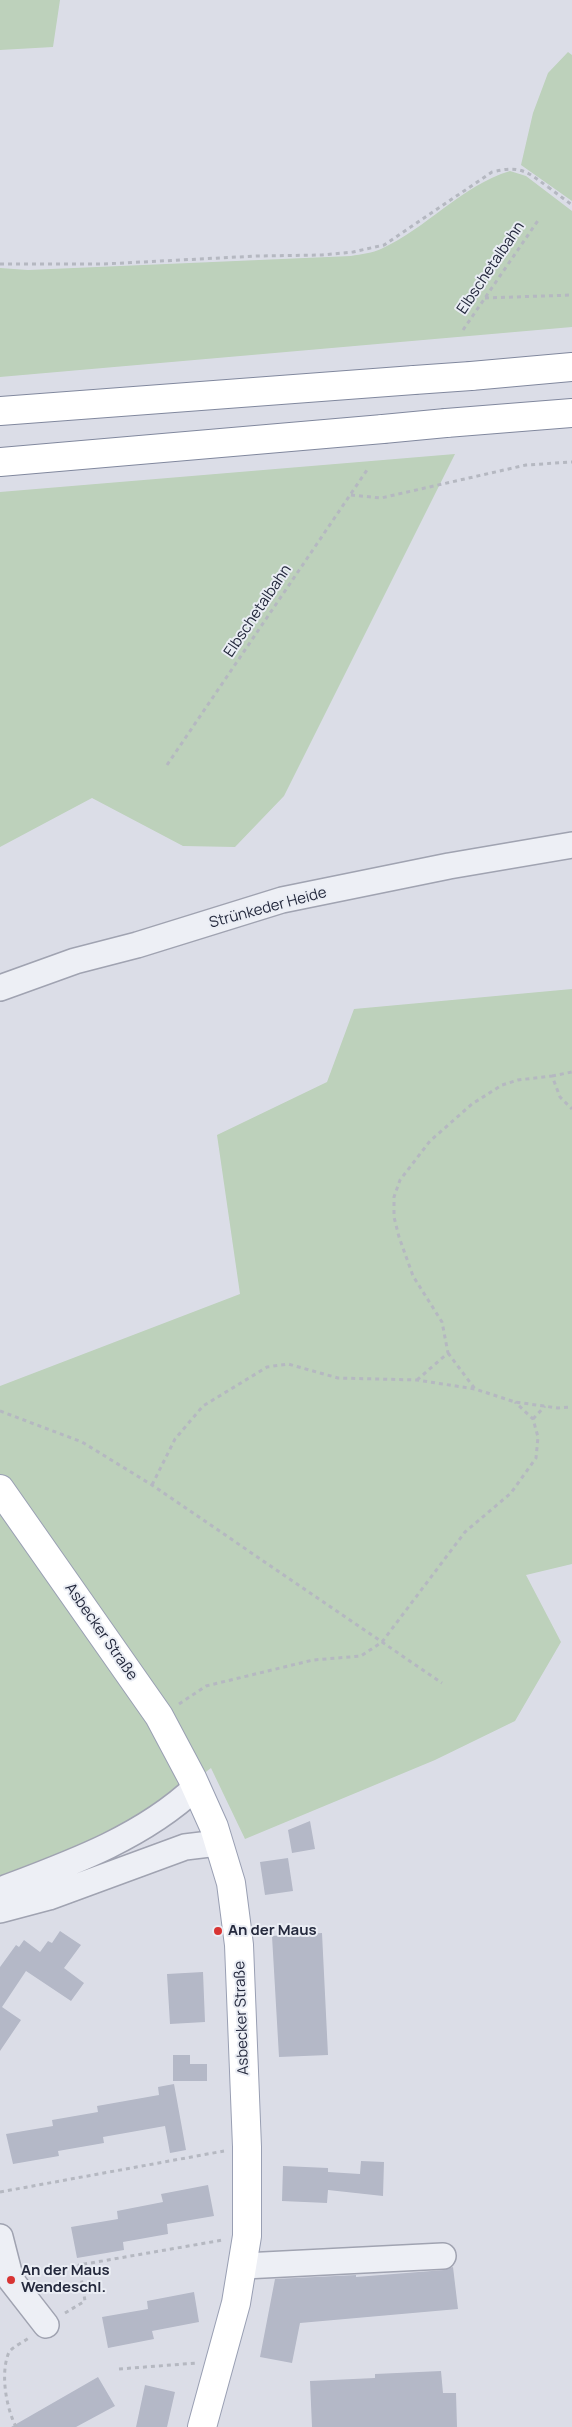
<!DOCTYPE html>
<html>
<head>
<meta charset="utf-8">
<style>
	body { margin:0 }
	canvas { display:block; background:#dbdde7 }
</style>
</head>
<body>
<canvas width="572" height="2427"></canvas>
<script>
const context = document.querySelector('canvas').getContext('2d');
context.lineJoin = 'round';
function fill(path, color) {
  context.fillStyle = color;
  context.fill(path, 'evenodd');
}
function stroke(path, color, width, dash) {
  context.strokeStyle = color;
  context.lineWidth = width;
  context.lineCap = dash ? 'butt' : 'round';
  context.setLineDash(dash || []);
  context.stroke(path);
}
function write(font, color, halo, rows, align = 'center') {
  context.font = font + ' Manrope,sans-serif';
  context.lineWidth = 4;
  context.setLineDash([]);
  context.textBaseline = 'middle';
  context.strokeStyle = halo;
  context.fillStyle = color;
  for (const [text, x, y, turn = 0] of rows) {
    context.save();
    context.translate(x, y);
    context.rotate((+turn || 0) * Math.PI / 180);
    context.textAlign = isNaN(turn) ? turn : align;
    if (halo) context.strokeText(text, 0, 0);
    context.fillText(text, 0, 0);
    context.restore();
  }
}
fill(new Path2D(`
	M0,0H60L53,47L0,50Z
	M568,52L572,55V201L521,165L533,113L548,73Z
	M510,171L526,176L572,211V327L0,377V268L28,270L351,256C361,254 373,253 381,249C427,228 461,186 510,171Z
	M455,454L284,796L235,847L183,846L92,798L0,847V492Z
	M572,989V1564L526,1575L561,1642L515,1721L435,1760L245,1839L211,1768L136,1826L0,1880V1386L240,1294L217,1135L327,1082L354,1009Z`), '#bdd1bb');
fill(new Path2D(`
	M310,1821L315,1849L292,1853L288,1830Z
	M288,1858L293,1891L265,1895L260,1862Z
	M60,1931L81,1945L64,1968L84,1983L71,2001L26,1971L2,2007L21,2020L0,2051V1967L16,1945L19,1947L24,1940L40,1952L48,1941L52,1943Z
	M322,1933L328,2055L279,2057L272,1936Z
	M203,1972L205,2022L170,2024L167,1974Z
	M173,2055H190V2064H207V2081H173Z
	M174,2084L186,2150L170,2153L165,2126L103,2137L104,2143L58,2151L59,2156L13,2164L6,2134L53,2126L52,2120L98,2112L97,2106L159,2095L158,2087Z
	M361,2161L384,2162L383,2196L328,2190L327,2203L282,2201L283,2166L328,2168V2172L360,2174Z
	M208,2185L214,2216L167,2224L168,2234L123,2242L124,2250L77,2258L71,2227L118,2219L117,2211L163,2202L161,2194Z
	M453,2267L458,2309L300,2323L292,2363L260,2357L275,2279L356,2275V2277L444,2270Z
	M194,2292L199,2322L152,2331L154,2339L108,2348L102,2317L148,2309L147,2301Z
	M441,2371L443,2393H456L457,2427H312L310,2381L375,2378V2374Z
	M98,2377L115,2406L76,2427H11Z
	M145,2385L175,2392L167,2427H136Z`), '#b4b8c7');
const minor = new Path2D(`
	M0,988L75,961L137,945L282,900L449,866L572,845
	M0,1890C69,1864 142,1838 196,1787
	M0,1910L49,1897L185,1847L218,1843
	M0,2237L11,2280L46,2325
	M244,2266L443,2256`);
const major = new Path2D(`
	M0,1489L159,1716L192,1778L214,1827L231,1883L239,1945L247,2147V2236L236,2303L202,2427`);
const highway = new Path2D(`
	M471,376L572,367
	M0,411L414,380
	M446,423L572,413
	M0,462L383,429`);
stroke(minor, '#a0a3b1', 28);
stroke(major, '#999fb3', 30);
stroke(highway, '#81889e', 30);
stroke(new Path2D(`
	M0,264H104L257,256L322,255L353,252L384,245L492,172C520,165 526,171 548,187
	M485,298L572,295
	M463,330L539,219
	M351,495L381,498L526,465L572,462
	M167,765L367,470
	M552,1076L572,1072
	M448,1353L475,1389
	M417,1380L448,1353L442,1322L413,1276L399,1237L394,1217V1197L400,1180L430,1141L472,1104L502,1085L518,1080L552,1076L560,1097L572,1109
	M0,1411L82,1442L152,1485L442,1683
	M533,1419L545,1406
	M152,1485L175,1439L203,1406L267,1367L288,1364L338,1378L417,1380L475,1389L515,1402L558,1408L572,1407
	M179,1704L206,1686L313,1660L361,1656L382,1642L465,1532L511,1493L536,1458L538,1437L533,1419L515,1402
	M0,2192L224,2151
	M65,2313L85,2301L79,2265L223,2240
	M119,2369L197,2363
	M16,2427C6,2407 0,2373 9,2352C14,2346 23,2342 29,2338`), '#b5b8c1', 3, [4, 4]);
stroke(minor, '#edeff5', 25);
stroke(major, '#fff', 28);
stroke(highway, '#fff', 28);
const highwayBridge = new Path2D(`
	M414,380L471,376
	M383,429L446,423`);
stroke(highwayBridge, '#81889e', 30, []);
stroke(new Path2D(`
	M548,187L572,205`), '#b5b8c1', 3, [4, 4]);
stroke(highwayBridge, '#fff', 28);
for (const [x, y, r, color] of [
	[218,1931,5,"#d83433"],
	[11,2280,5,"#d83433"]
]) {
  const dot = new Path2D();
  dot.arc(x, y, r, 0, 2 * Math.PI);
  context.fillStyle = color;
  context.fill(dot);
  stroke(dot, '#eaedf4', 2);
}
write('15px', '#24293d', '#eaedf4', [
	["Elbschetalbahn",491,268,-56],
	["Elbschetalbahn",258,611,-56],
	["Strünkeder Heide",268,908,-15],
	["Asbecker Straße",101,1632,55],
	["Asbecker Straße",242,2018,-92]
]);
write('bold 15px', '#24293d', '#eaedf4', [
	["An der Maus",228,1931],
	["An der Maus",21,2271],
	["Wendeschl.",21,2288]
], 'left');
</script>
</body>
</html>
